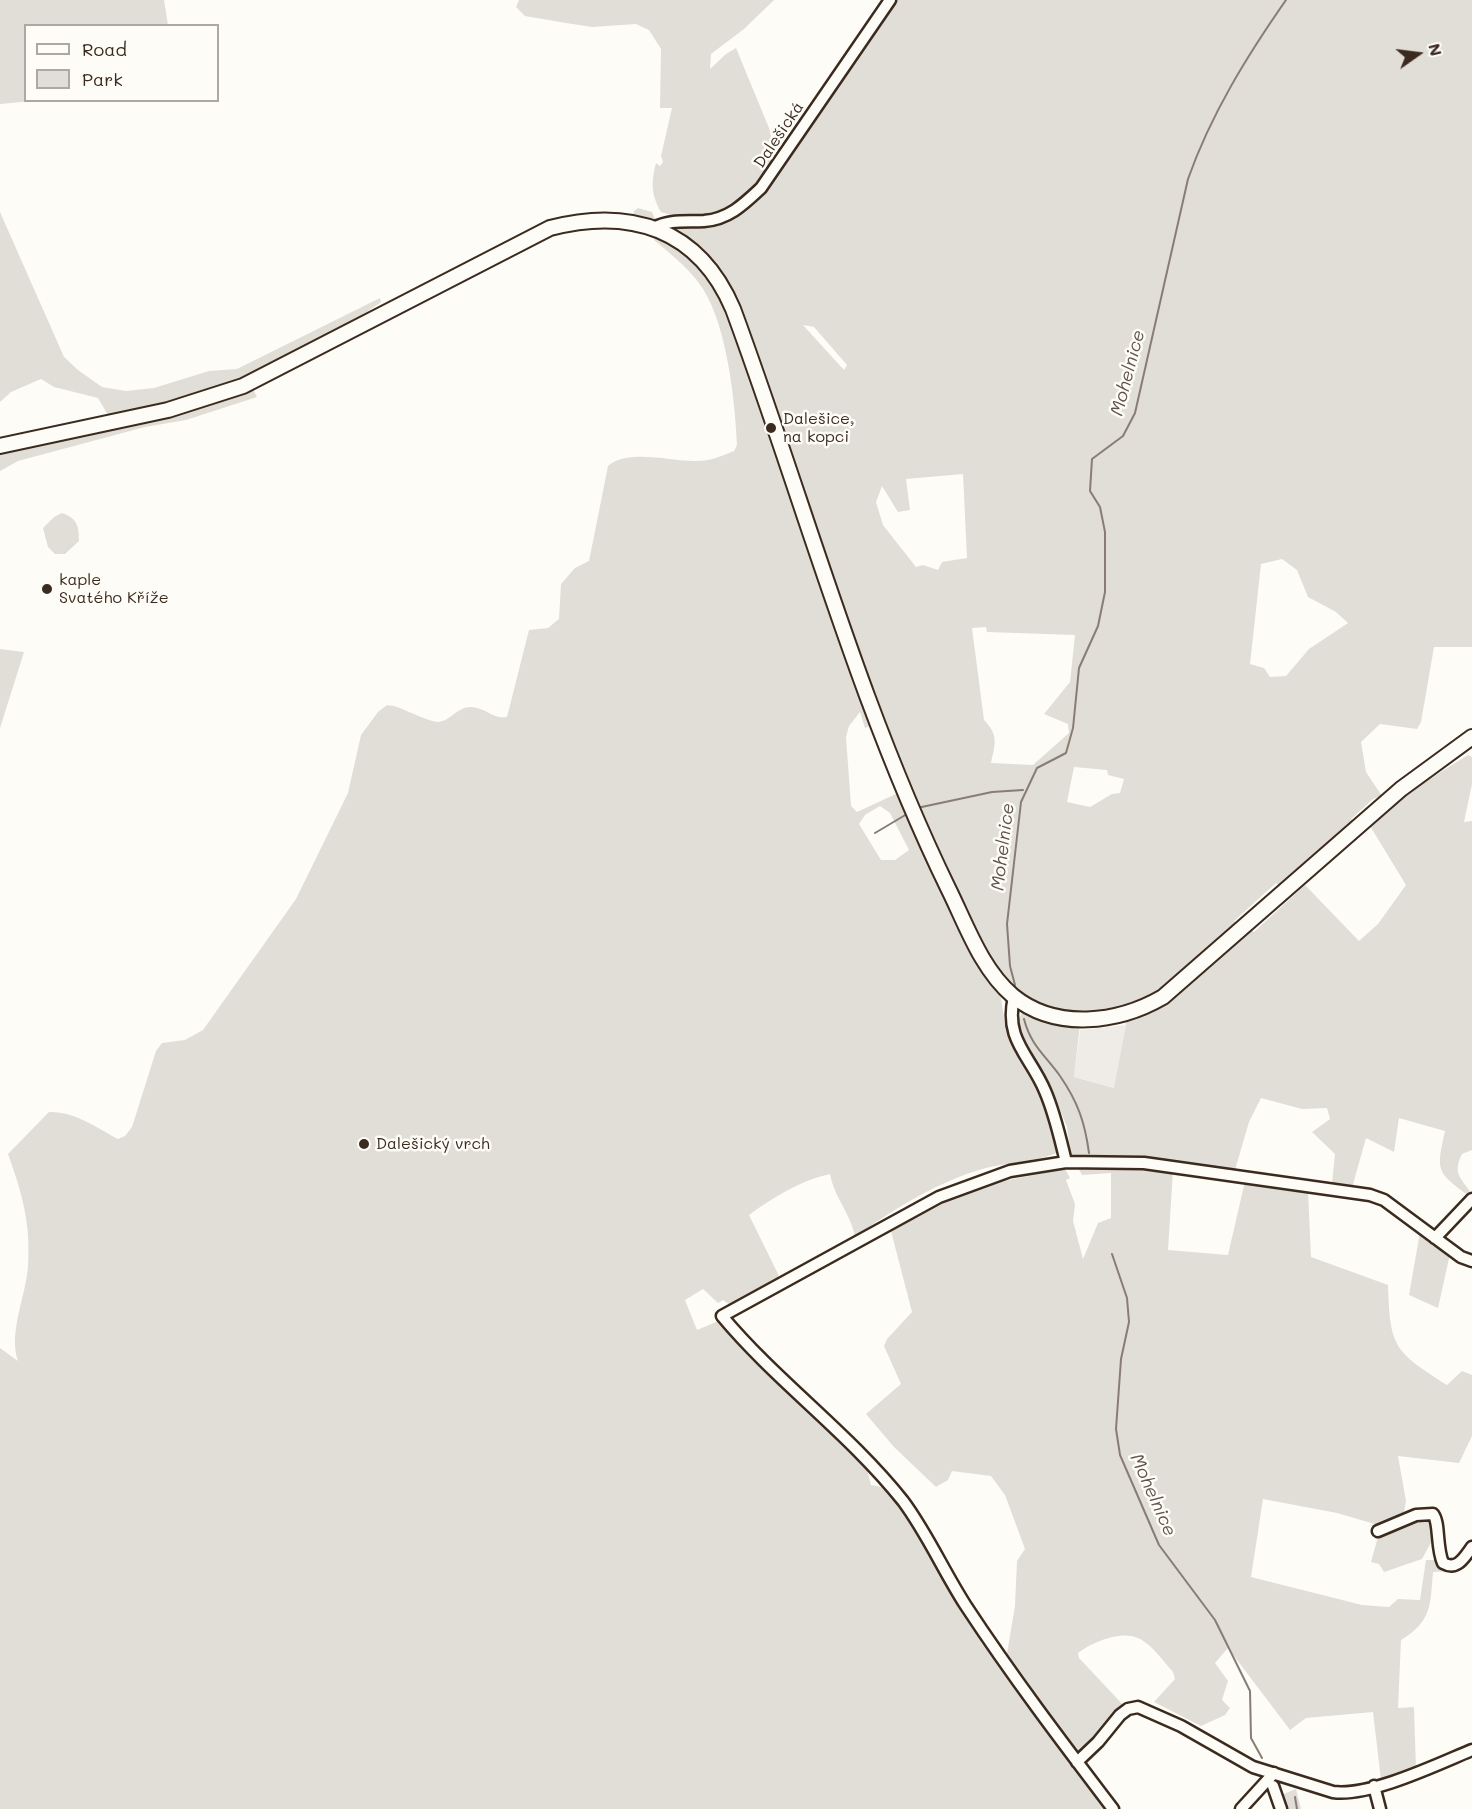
<!DOCTYPE html>
<html>
<head>
<meta charset="utf-8">
<style>
	body { margin:0 }
	#map { position:relative; width:1472px; height:1809px; overflow:hidden; background:#fdfcf7; font-family:Mali,sans-serif }
	canvas { display:block }
	.legend { position:absolute; left:24px; top:24px; width:195px; height:78px; box-sizing:border-box; background:#fdfcf7; border:2px solid #afa8a0; margin:0; padding:8px 10px; list-style:none; font-size:18px; color:#3b2a1e }
	.legend li { display:flex; align-items:center; gap:12px; height:30px }
	.legend b { width:30px; border:2px solid #afa8a0 }
	.north { position:absolute; left:1388px; top:24px; width:60px; height:60px; -webkit-text-stroke:4px #fdfcf7; paint-order:stroke; rotate:76deg; font-size:16px; font-weight:700; line-height:24px; text-align:center; color:#3b2a1e }
	.north::after { content:''; display:block; margin:auto; width:21px; height:27px; background:#3b2a1e; clip-path:polygon(50% 0,100% 100%,50% 72%,0 100%) }
</style>
</head>
<body>
<div id="map">
<canvas width="1472" height="1809"></canvas>
<ul class="legend">
<li><b style="height:8px;background:#fdfcf7"></b>Road</li>
<li><b style="height:16px;background:#e1ded7"></b>Park</li>
</ul>
<div class="north">N</div>
</div>
<script>
const context = document.querySelector('canvas').getContext('2d');
context.lineJoin = 'round';
function fill(path, color) {
  context.fillStyle = color;
  context.fill(path, 'evenodd');
}
function stroke(path, color, width, dash) {
  context.strokeStyle = color;
  context.lineWidth = width;
  context.lineCap = dash ? 'butt' : 'round';
  context.setLineDash(dash || []);
  context.stroke(path);
}
function write(font, color, halo, rows, align = 'center') {
  context.font = font + ' Mali,sans-serif';
  context.lineWidth = 5;
  context.setLineDash([]);
  context.textBaseline = 'middle';
  context.strokeStyle = halo;
  context.fillStyle = color;
  for (const [text, x, y, turn = 0] of rows) {
    context.save();
    context.translate(x, y);
    context.rotate((+turn || 0) * Math.PI / 180);
    context.textAlign = isNaN(turn) ? turn : align;
    if (halo) context.strokeText(text, 0, 0);
    context.fillText(text, 0, 0);
    context.restore();
  }
}
fill(new Path2D(`
	M1126,1025L1115,1088L1074,1077L1080,1030Z`), '#efece7');
fill(new Path2D(`
	M0,0H164L168,25L26,26V100L32,101L0,104Z
	M519,0H774L744,29L711,54L710,69L726,54L736,48L769,128L774,148L771,159L775,162C748,204 712,229 661,212C651,195 651,182 656,163L660,166L663,162L661,156L672,108H660L661,49L649,30L636,24L592,27L566,23L525,16L516,7Z
	M896,0H1472V647H1434L1421,722L1417,729L1380,724L1361,742L1366,772L1382,796L1373,799L1351,819L1355,822L1281,887L1276,883L1234,921L1254,932L1305,885L1359,941L1378,924L1406,885L1370,826L1412,790L1468,755L1472,757V784L1464,822L1472,821V1150L1462,1154C1452,1174 1461,1178 1472,1194L1469,1196C1436,1172 1436,1171 1445,1131L1399,1118L1394,1152L1366,1138L1352,1188L1332,1183L1335,1154L1312,1132L1330,1119L1327,1108L1302,1109L1261,1098L1249,1122L1235,1170L1150,1158L1151,1171L1173,1170L1168,1250L1228,1255L1245,1181L1308,1191L1311,1257L1388,1285C1390,1348 1394,1351 1447,1385L1462,1371L1472,1375V1436L1459,1463L1398,1456L1406,1501L1404,1512L1378,1525L1337,1513L1263,1499L1251,1577L1362,1605L1389,1607L1398,1599L1420,1600L1426,1560H1436L1447,1571L1433,1572C1430,1606 1432,1621 1401,1640L1398,1708L1414,1707L1416,1770L1381,1780L1373,1712L1306,1718L1290,1730L1228,1648L1215,1663L1228,1681L1222,1700L1230,1708L1225,1715L1201,1726L1154,1702L1175,1679L1173,1672C1163,1661 1153,1646 1140,1639C1123,1629 1092,1642 1078,1653L1079,1658L1124,1706L1088,1747L1077,1754L1006,1659L1015,1606L1017,1561L1025,1549L1005,1495L991,1476L952,1471L948,1480L936,1487L894,1447L866,1414L901,1384L884,1346L887,1339L912,1312L891,1231L967,1191L993,1183L1065,1169L1070,1178L1066,1180L1075,1204L1073,1221L1083,1259L1098,1223L1111,1218V1173L1082,1175L1071,1155L1067,1127L1051,1087L1023,1046L1017,1024L1028,999L1005,983L989,959L924,826L870,679L732,288C716,263 700,244 674,228L676,225L736,215L763,193ZM803,325L814,327L847,365L844,370ZM963,474L967,558L942,562L938,570L923,565L916,567L883,525L876,502L882,486L898,512L910,510L906,479ZM1282,559L1297,570L1308,597L1336,612L1348,623L1309,649L1286,676L1270,677L1264,668L1250,664L1261,564ZM986,627L987,632L1075,635L1070,682L1044,714L1068,724L1069,733L1033,765L991,763C995,744 999,735 984,720L972,628ZM1074,767L1107,770L1108,775L1124,779L1120,793L1112,794L1090,807L1067,802ZM1123,1011L1126,1025L1114,1088L1074,1077L1081,1014Z
	M638,208L652,212L655,219L633,217L634,211Z
	M0,212L64,357L78,370L102,387L126,391L154,388L209,371L237,369L380,298L381,302C337,334 280,368 228,386C189,399 148,407 108,415L98,398L54,387L41,379L11,392L0,402Z
	M656,235L691,254L723,294L754,374L779,463L813,564L872,725L865,728L860,712L849,726L846,737L851,806L857,812L898,793L974,957L1001,998L1005,1025L1013,1043L1037,1085L1056,1130L1057,1153C1032,1163 1002,1162 976,1171C934,1184 891,1211 855,1237C851,1214 834,1197 830,1174C799,1181 774,1197 749,1215L780,1278L730,1305L723,1300L718,1303L703,1289L685,1300L697,1330L721,1320L739,1343L774,1372L865,1462L871,1485C876,1486 881,1486 884,1489C910,1504 964,1607 982,1637L981,1643L987,1647L1104,1809H0V1348L18,1361C8,1333 26,1296 28,1266C31,1224 22,1193 8,1154L49,1112C74,1111 97,1128 118,1139L125,1136L132,1127L156,1051L162,1043L185,1040L203,1030L296,899L348,793L361,735L378,712L387,705L394,706C404,709 430,722 438,722C453,721 458,703 477,708C489,711 494,719 507,717L529,630L548,628L559,619L561,584L575,568L589,561L608,466C628,448 673,462 697,461C710,461 722,456 734,451L737,445C735,400 727,327 703,289C691,270 671,254 654,240ZM880,806L890,813L909,850L895,860H881L859,824L865,815Z
	M253,389L257,397L186,420L145,427L18,461L0,471V450L165,416Z
	M62,513C77,518 79,526 79,541L65,554H55L48,547L43,528L54,517Z
	M0,649L24,652L0,728Z
	M1420,1232L1450,1254L1438,1308L1409,1295Z
	M1418,1519H1433L1434,1537L1422,1559L1384,1572L1379,1564L1371,1562L1379,1533Z
	M1296,1789L1301,1809H1285L1281,1795Z`), '#e1ded7');
stroke(new Path2D(`
	M917,808L992,792L1023,790
	M875,833L907,814
	M1015,985L1010,966L1007,924L1021,802L1037,768L1066,753L1073,728L1079,668L1098,626L1105,592V532L1100,507L1090,491L1092,459L1123,436L1135,413L1188,179C1211,114 1247,56 1286,0
	M1024,1019C1031,1046 1045,1055 1060,1076C1078,1102 1085,1123 1089,1153
	M1112,1254L1127,1298L1129,1322L1121,1359L1116,1429L1120,1455L1159,1545L1215,1620L1250,1691L1251,1738L1262,1758
	M1295,1797L1297,1809`), '#887d74', 2);
const street = new Path2D(`
	M653,228C671,219 685,222 704,221C729,219 744,204 761,188L890,0
	M1014,997C1004,1040 1030,1055 1045,1091C1055,1114 1060,1138 1066,1162
	M1435,1238L1472,1199
	M1378,1531L1416,1515L1433,1514C1440,1523 1436,1547 1443,1563C1457,1571 1464,1558 1472,1547
	M1077,1762L1098,1742L1120,1715L1128,1709L1138,1707L1181,1726L1253,1767L1333,1792C1370,1797 1438,1764 1472,1750
	M1273,1786L1281,1809
	M1374,1786L1380,1809
	M1113,1809C1062,1742 1012,1676 966,1606C944,1572 927,1533 903,1501C849,1433 777,1382 722,1316L939,1197L1010,1171L1066,1162L1144,1163L1370,1195L1384,1200L1461,1257L1472,1261
	M1241,1809L1274,1773`);
const secondary = new Path2D(`
	M0,446L168,410L243,386L550,228C631,207 699,229 733,309C804,501 858,703 948,888C966,924 981,969 1013,996C1056,1031 1118,1023 1163,997L1401,789L1472,737`);
stroke(street, '#3b2a1e', 15);
stroke(secondary, '#3b2a1e', 18);
stroke(street, '#fdfcf7', 10);
stroke(secondary, '#fdfcf7', 14);
for (const [x, y, r, color] of [
	[771,428,6,"#3b2a1e"],
	[47,589,6,"#3b2a1e"],
	[364,1144,6,"#3b2a1e"]
]) {
  const dot = new Path2D();
  dot.arc(x, y, r, 0, 2 * Math.PI);
  context.fillStyle = color;
  context.fill(dot);
  stroke(dot, '#fdfcf7', 2);
}
write('16px', '#3b2a1e', '#fdfcf7', [
	["Dalešická",779,135,-56]
]);
write('16px', '#3b2a1e', '#fdfcf7', [
	["Dalešice,",783,419],
	["na kopci",783,437],
	["kaple",59,580],
	["Svatého Kříže",59,598],
	["Dalešický vrch",376,1144]
], 'left');
write('italic 18px', '#615349', '#fdfcf7', [
	["Mohelnice",1128,373,-75],
	["Mohelnice",1003,847,-83],
	["Mohelnice",1153,1495,66]
]);
</script>
</body>
</html>
